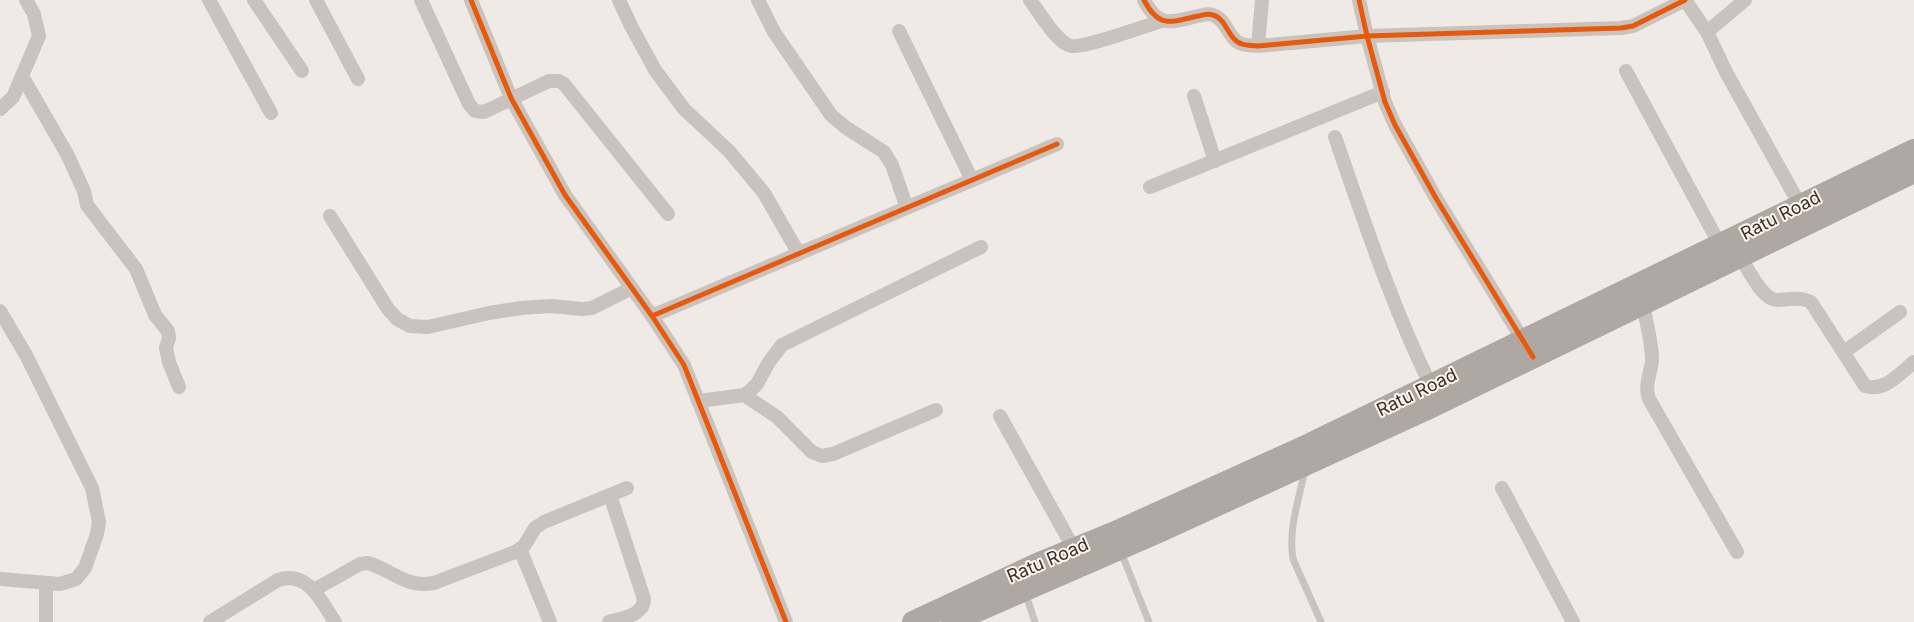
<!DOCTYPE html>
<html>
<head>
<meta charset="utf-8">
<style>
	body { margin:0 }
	canvas { display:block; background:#efeae5 }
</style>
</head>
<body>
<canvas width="1914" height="622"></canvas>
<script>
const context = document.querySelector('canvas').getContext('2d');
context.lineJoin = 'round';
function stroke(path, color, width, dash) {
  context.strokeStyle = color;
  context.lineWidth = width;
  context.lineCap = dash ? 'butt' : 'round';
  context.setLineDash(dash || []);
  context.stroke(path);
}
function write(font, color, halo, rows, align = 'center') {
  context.font = font + ' Inter,sans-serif';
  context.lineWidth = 4;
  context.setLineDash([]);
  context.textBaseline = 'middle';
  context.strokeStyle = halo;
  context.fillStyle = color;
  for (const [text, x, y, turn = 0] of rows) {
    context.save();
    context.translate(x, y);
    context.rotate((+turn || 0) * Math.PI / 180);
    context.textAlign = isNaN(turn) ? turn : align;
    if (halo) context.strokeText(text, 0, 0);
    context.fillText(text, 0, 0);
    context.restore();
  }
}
stroke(new Path2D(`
	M1305,470C1299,499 1288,529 1293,559L1321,622
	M1121,552L1149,622
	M1025,592L1035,622`), '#c9c3bd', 7);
stroke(new Path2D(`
	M209,0L271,113
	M254,0L302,71
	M316,0L358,79
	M421,0L469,104L475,111L484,112L549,81H559L564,84L668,214
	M471,0L511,98L565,195L652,316L684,365L786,622
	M619,0L631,26L655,70L684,109L729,151L764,193L799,254
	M758,0L774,32L831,115L845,127L884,152L892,165L907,208
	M1030,0C1039,12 1057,43 1071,46C1084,48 1145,26 1161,21
	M1144,0C1159,29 1171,22 1198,16C1203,15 1208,13 1213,15C1227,19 1228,40 1242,44C1247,46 1253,45 1258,46L1367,36L1621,28L1633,26L1685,0
	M1359,0L1367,36L1385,102L1395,125L1437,200L1526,345
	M1685,0L1707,32L1726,72L1800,205
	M899,31L972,180
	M1707,32L1745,0
	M1258,46L1262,0
	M1626,71L1720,245
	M22,76L67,154L84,191L87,205L136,269L155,315L168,331L169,338L166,348L169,362L179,387
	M1194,96L1215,161
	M0,109L13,97L39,36L34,14L26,0
	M1335,137C1364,221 1392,306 1431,386
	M1150,187L1383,92
	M330,216L388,309L397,319L410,326L428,327L489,313L521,308L551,306L582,309L592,308L632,288
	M1740,257C1748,268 1762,300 1777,300C1790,300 1798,296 1811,302L1865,386C1885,392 1899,374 1914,362
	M1643,304C1646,322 1652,342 1652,360C1651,374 1644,384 1649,399L1737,552
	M0,311L26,355L92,488L99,522L97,534L85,568L76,579L60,584L0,579
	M652,316L1057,144
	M1844,352L1900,312
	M744,395L777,417L812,452L822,456L833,454L936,410
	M699,401L744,395L750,391L757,384L769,362L782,345L981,247
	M1000,416L1074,549
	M1502,488L1573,622
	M520,549L550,622
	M46,583V622
	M314,590L360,564L368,563C394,571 405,588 434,583L515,552L524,546L535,528L544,522L627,488
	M210,622L278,580C308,570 321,601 335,622
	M609,622C621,618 644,616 644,599L610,495`), '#c9c3bd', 14);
stroke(new Path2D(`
	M913,622L1037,564L1113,533L1310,444L1914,150
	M952,622L1161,531L1425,410L1914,172`), '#aea7a2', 22);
stroke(new Path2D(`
	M471,0L511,98L565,195L652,316L684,365L786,622
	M1144,0C1159,29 1171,22 1198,16C1203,15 1208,13 1213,15C1227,19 1228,40 1242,44C1247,46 1253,45 1258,46L1367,36L1621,28L1633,26L1685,0
	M1359,0L1367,36L1385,102L1395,125L1437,200L1533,357
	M652,316L1057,144`), '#e8590c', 5);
write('18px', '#3a302b', '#fbf5ee', [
	["Ratu Road",1781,216,-27],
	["Ratu Road",1417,393,-26],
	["Ratu Road",1048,561,-23]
]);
</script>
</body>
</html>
